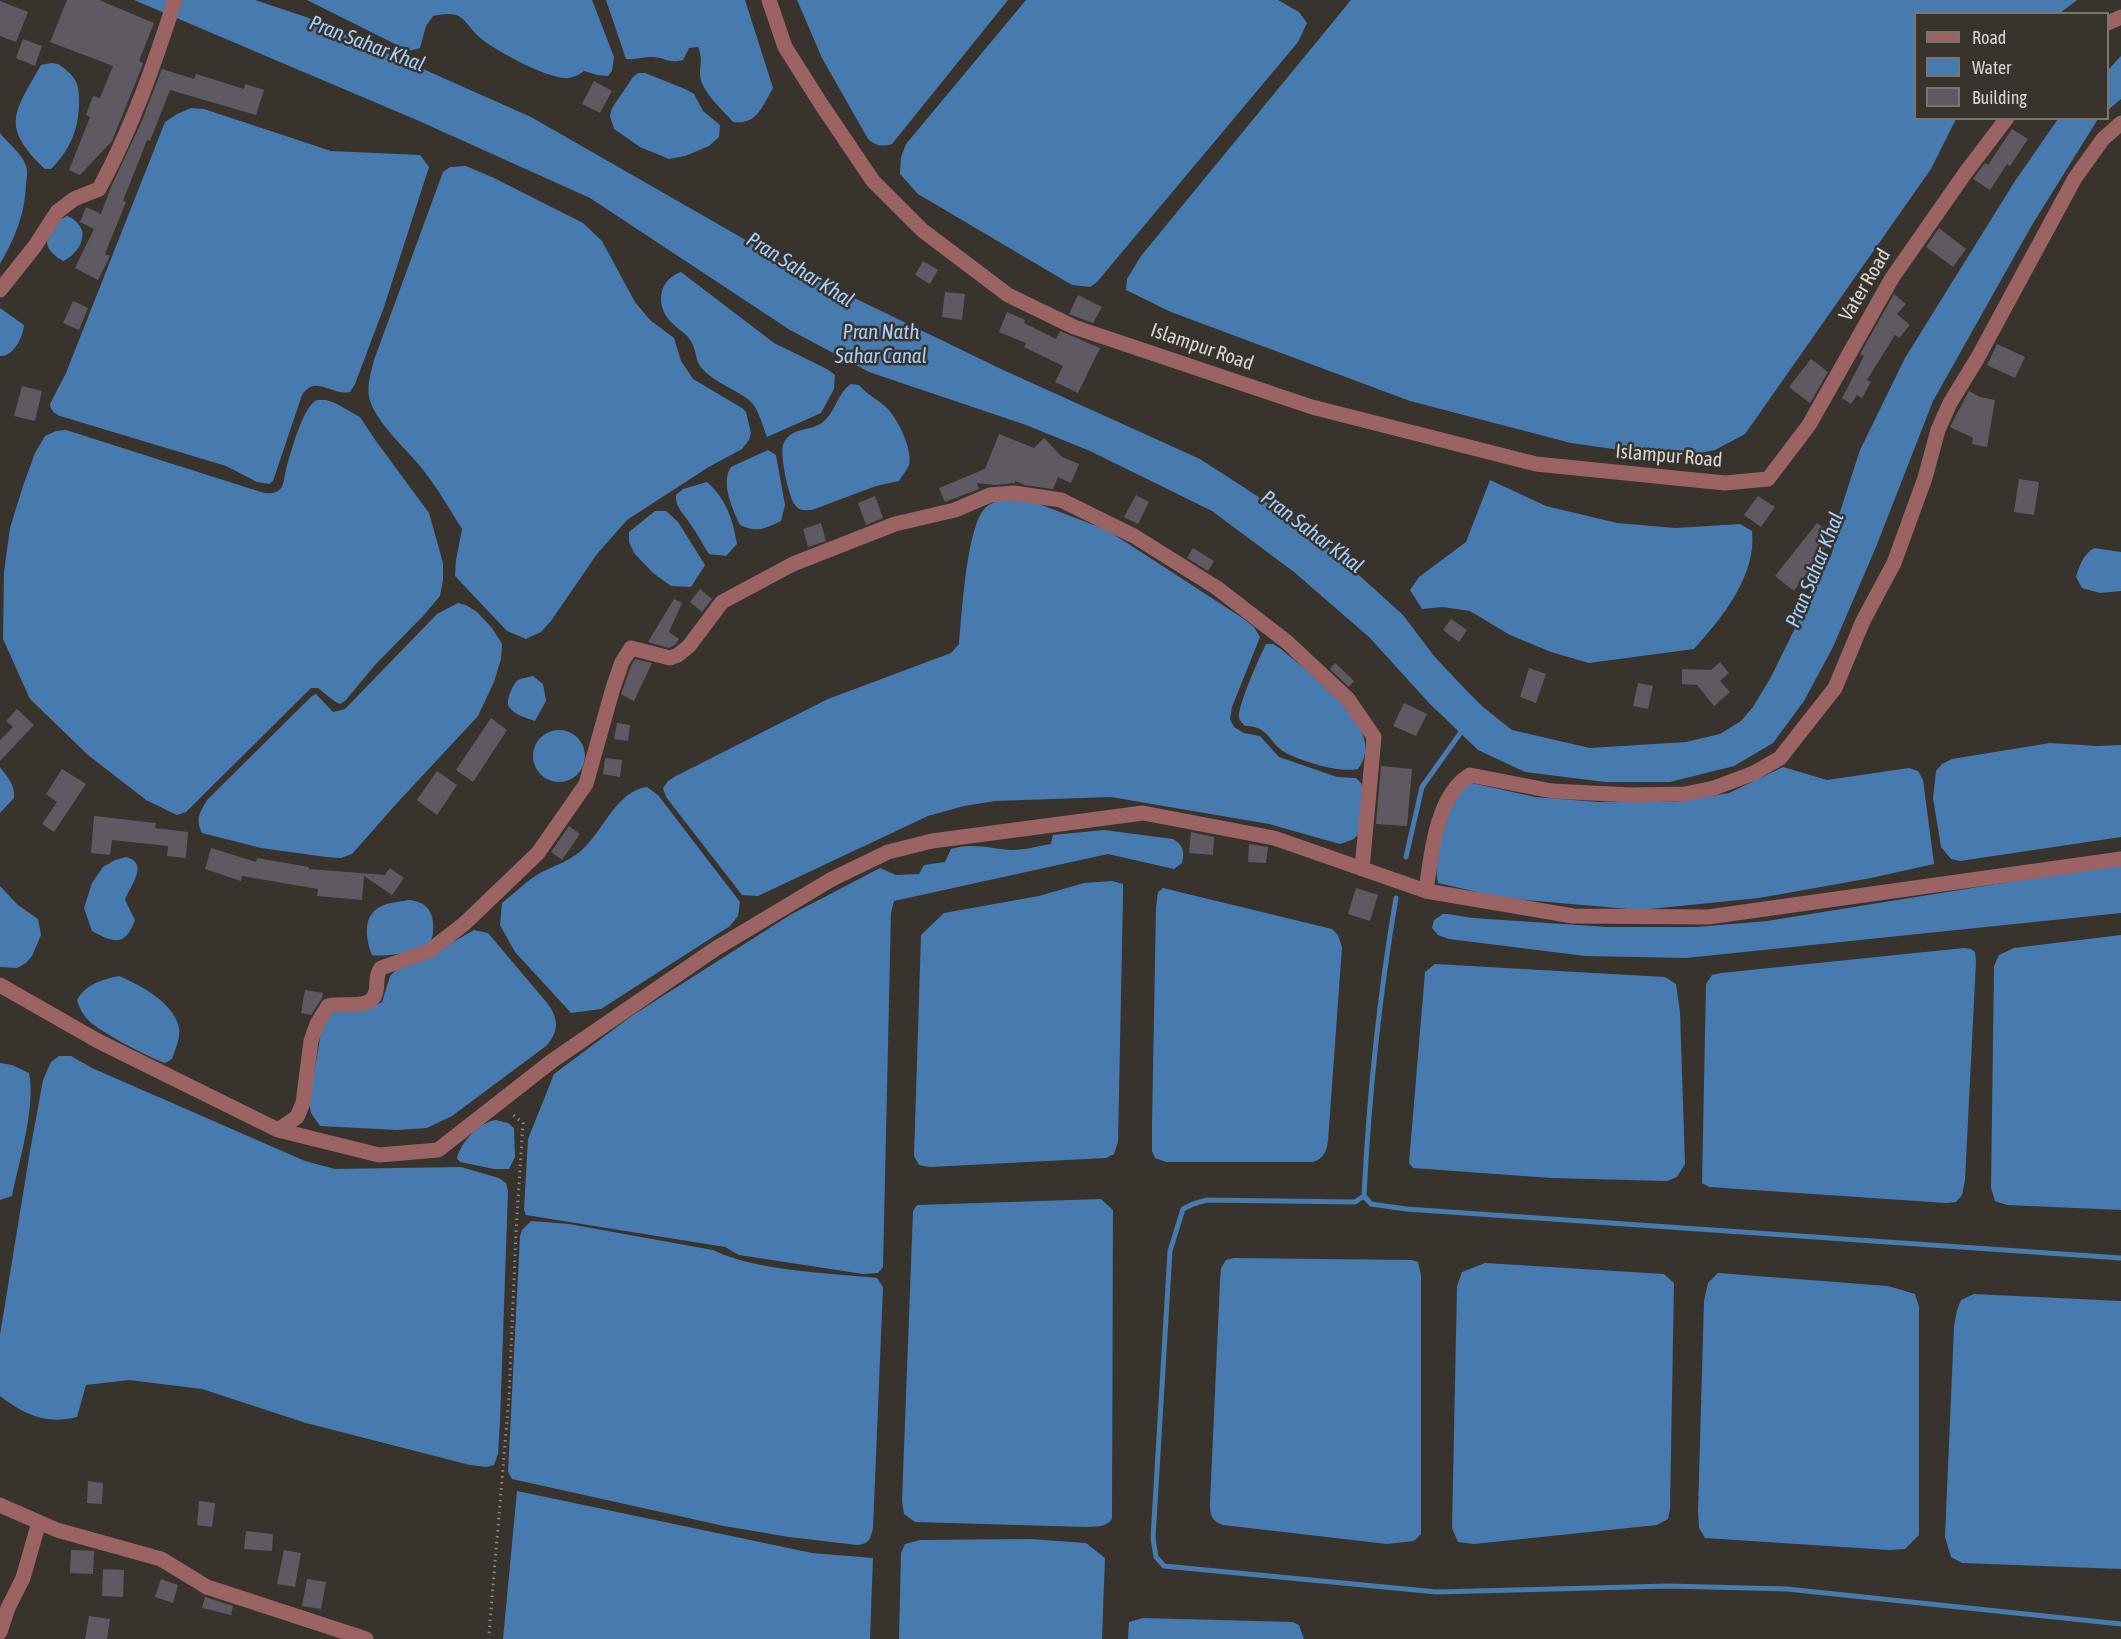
<!DOCTYPE html>
<html>
<head>
<meta charset="utf-8">
<style>
	body { margin:0 }
	#map { position:relative; width:2121px; height:1639px; overflow:hidden; background:#38332d; font-family:"Asap Condensed",sans-serif }
	canvas { display:block }
	.legend { position:absolute; left:1914px; top:12px; width:195px; height:108px; box-sizing:border-box; background:#38332d; border:2px solid #79756f; margin:0; padding:8px 10px; list-style:none; font-size:18px; color:#dad7d3 }
	.legend li { display:flex; align-items:center; gap:12px; height:30px }
	.legend b { width:30px; border:2px solid #79756f }
</style>
</head>
<body>
<div id="map">
<canvas width="2121" height="1639"></canvas>
<ul class="legend">
<li><b style="height:8px;background:#9b6363"></b>Road</li>
<li><b style="height:16px;background:#477aaf"></b>Water</li>
<li><b style="height:16px;background:#5f5a62"></b>Building</li>
</ul>
</div>
<script>
const context = document.querySelector('canvas').getContext('2d');
context.lineJoin = 'round';
function fill(path, color) {
  context.fillStyle = color;
  context.fill(path, 'evenodd');
}
function stroke(path, color, width, dash) {
  context.strokeStyle = color;
  context.lineWidth = width;
  context.lineCap = dash ? 'butt' : 'round';
  context.setLineDash(dash || []);
  context.stroke(path);
}
function write(font, color, halo, rows, align = 'center') {
  context.font = font + ' "Asap Condensed",sans-serif';
  context.lineWidth = 5;
  context.setLineDash([]);
  context.textBaseline = 'middle';
  context.strokeStyle = halo;
  context.fillStyle = color;
  for (const [text, x, y, turn = 0] of rows) {
    context.save();
    context.translate(x, y);
    context.rotate((+turn || 0) * Math.PI / 180);
    context.textAlign = isNaN(turn) ? turn : align;
    if (halo) context.strokeText(text, 0, 0);
    context.fillText(text, 0, 0);
    context.restore();
  }
}
fill(new Path2D(`
	M134,0H255L306,17L531,117L805,274L1001,369L1200,459L1308,529L1403,615L1434,656L1465,689L1483,707L1512,730L1590,748L1686,742L1720,734L1741,721L1753,707L1771,677L1832,553L1839,515L1860,450L1905,358L2015,181L2058,119H2098L2032,225L1933,401L1876,547L1833,647L1804,701L1773,743L1734,766L1670,782H1605L1525,772L1478,750L1430,704L1369,637L1294,572L1212,511L1090,451L1026,425L869,372L790,330L590,198L419,121Z
	M307,0H592L614,57L612,71L608,76L597,75L584,71C579,75 573,78 567,78C547,79 494,50 479,37C472,31 465,18 456,15C449,13 441,14 433,16L426,26L420,48L409,51Z
	M606,0H745L773,88C762,107 757,125 733,122C723,110 705,95 701,80C698,69 704,61 698,47L689,48L683,60C667,64 665,57 652,57C642,57 636,60 626,59Z
	M797,0H1008L892,144C882,147 876,146 868,139L822,58Z
	M1026,0H1278L1299,12L1307,23L1298,42L1097,282L1090,287L1072,285L918,194L900,174L901,157L906,144Z
	M1351,0H2077L2060,13L1916,14V118L1956,119L1931,169L1745,434L1715,450L1676,458L1571,443L1410,401L1171,312L1126,290L1127,279L1141,256Z
	M2121,56V99L2108,110V70Z
	M51,63L58,64C64,68 71,73 75,80C79,86 79,95 79,102C79,129 70,150 51,169H45C0,126 14,113 41,65Z
	M638,73H645L685,89L694,94L703,111L720,125L719,137L709,146L685,156L669,159L640,147L614,129L610,116L612,108L633,77Z
	M191,108L204,109L331,151L420,155L429,167L384,307L355,384L350,392C331,396 316,374 302,395L273,481L269,484L257,482L226,466L60,416C54,413 51,411 50,404L66,373L165,122L177,114Z
	M0,133C8,144 22,153 26,166C28,171 27,178 26,184C25,214 15,238 0,264Z
	M466,166L494,178L583,223L602,241L635,302L650,320L674,338L681,361L693,379L742,408L746,412L751,433L749,440L742,449L707,468L627,520L597,554L551,621L541,632L526,639L507,631L455,576L456,560L462,529C450,510 438,489 424,471C408,450 375,423 369,397C367,385 371,372 374,360L443,172L450,167Z
	M67,216C73,218 75,220 79,225C89,237 76,256 63,261C56,257 47,250 47,242L57,221Z
	M681,272L774,343L827,369L835,375L834,389L821,413L767,437C763,427 759,411 752,403C742,392 720,385 709,375C693,362 699,358 692,343C688,334 680,331 673,324C655,308 657,280 681,272Z
	M0,308L24,325C23,338 13,357 0,356Z
	M851,384L859,385C867,395 879,400 888,409C898,420 913,450 909,465C907,470 902,476 899,481L876,486L812,510C805,510 799,511 795,505C788,496 780,455 783,445C790,426 811,432 823,422C835,413 838,392 851,384Z
	M317,400H326L335,403L360,417L376,441L429,513L443,563V580L440,596L424,615L375,665L345,701L340,704L334,701L318,688H311L186,812L177,815L146,800L88,755L30,699L3,639L4,572L10,528L23,486L35,453L45,436L56,431L66,430L264,493C269,493 273,494 278,491C285,486 284,477 286,469C291,453 302,407 317,400Z
	M768,450L776,455L785,505L781,521C764,529 757,533 740,525C733,510 720,483 731,467Z
	M1490,480L1546,506L1617,523L1676,528L1740,524L1752,531C1757,575 1722,618 1694,649L1589,663L1551,652L1510,635L1470,611L1443,607L1422,609L1410,590L1419,577L1466,542Z
	M707,482C726,499 733,519 737,544L726,556L709,554C702,544 698,534 691,525C685,515 675,508 676,495L683,489Z
	M1003,499L1031,501L1107,530L1241,617L1254,627L1260,637L1232,707L1230,719L1234,727L1244,733L1260,736L1279,757L1337,777L1356,778L1361,783L1364,790L1360,832L1354,839L1340,844L1269,824L1111,797L995,801L964,806L928,816L758,896L742,895L666,797L663,788L668,781L676,776L828,699L951,653L959,644C962,616 966,526 986,507C991,503 997,501 1003,499Z
	M655,511H666L678,522L705,565L691,587L671,586L653,573L634,553L629,542V532Z
	M2094,548L2121,552V591L2100,593L2082,588L2076,577C2080,564 2083,555 2094,548Z
	M458,603L466,605L477,612L492,628L502,644L501,659L494,682L478,716L398,802L352,854L341,858L326,857L261,848L202,833C195,819 200,812 207,800L312,696L316,694L333,712L345,709L437,614Z
	M1266,644H1273L1281,649C1307,672 1391,728 1358,769C1339,773 1304,762 1286,753C1268,743 1270,726 1245,726C1243,724 1240,721 1239,718C1237,707 1260,656 1266,644Z
	M533,676L543,684L546,701L535,721C526,718 515,715 509,707C505,701 513,684 518,680C522,678 529,677 533,676Z
	M533 756a26 26 0 1 1 52 0a26 26 0 1 1-52 0Z
	M2050,743L2098,746L2121,745V837L1960,861L1951,859L1941,847L1933,798L1936,771L1942,764L1952,759Z
	M0,767C8,778 15,784 14,798L0,813Z
	M1783,767L1827,780L1909,768L1918,771L1923,780L1934,864L1871,878L1759,898L1640,910L1503,898L1438,883C1431,849 1448,809 1467,782L1535,797L1599,802H1675L1729,793Z
	M647,787L658,795L740,902L738,916L730,926L601,1009L571,1013L515,952L500,925L502,903C515,893 528,879 542,872C558,864 573,860 586,846C605,826 618,791 647,787Z
	M1104,830L1173,839C1183,845 1185,851 1182,863L1174,869L1108,854L894,901L891,913L883,1267L878,1273L863,1274L739,1255L725,1247L526,1215L524,1210L528,1139L554,1074L633,1015L790,915L880,868L896,875L919,874L924,865L945,862L951,849C971,842 992,849 1013,850C1025,850 1038,846 1051,844L1053,835Z
	M126,857C150,863 130,886 125,900L135,920C125,947 114,943 92,931L84,908L92,883L103,867L115,860Z
	M2121,864V913L1686,958L1585,956L1449,939L1438,935L1432,928L1434,920L1443,914H1448L1473,918L1607,927H1697L1767,921Z
	M1112,881L1123,884V898L1118,1142L1114,1154L1106,1158L930,1167L919,1165L914,1156L921,935L944,913L1039,896L1084,883Z
	M0,886L18,905L38,919L41,935L32,956L26,963L17,968L0,967Z
	M1163,888L1332,929L1338,935L1342,947L1328,1141C1326,1153 1324,1158 1313,1162H1166L1155,1158L1152,1151V1124L1156,907L1158,892Z
	M408,900C427,901 435,913 433,932C433,936 431,941 428,944C417,953 385,957 372,955C365,937 362,913 384,905C391,902 400,902 408,900Z
	M474,930L488,933L548,1004C559,1020 559,1032 546,1046L452,1116L427,1128L397,1130L320,1126L311,1113L309,1102L322,1027L331,1012L376,1005L382,1002L390,976L396,970L420,961Z
	M2121,935V1210L2007,1205L1995,1201L1991,1188L1994,966L1999,955L2014,948Z
	M1964,948L1971,949L1975,952L1976,961L1965,1180L1962,1195L1956,1202L1946,1203L1709,1187L1702,1183L1706,984L1712,975L1721,973Z
	M1435,964L1665,977L1676,984L1680,1012L1685,1164L1677,1177L1667,1181L1551,1178L1413,1168L1409,1163L1425,972Z
	M119,976C140,985 173,1002 179,1027C181,1037 175,1050 172,1059L165,1063C148,1057 102,1033 89,1021C83,1015 79,1008 77,1000C86,984 101,980 119,976Z
	M59,1056H71L92,1068L305,1161L335,1169L461,1167L499,1178L506,1183L508,1191L500,1421L498,1454L494,1465L486,1467L470,1465L306,1423L202,1389L129,1380L86,1385L77,1417C46,1425 25,1415 0,1396V1335L30,1151L43,1080L51,1062Z
	M0,1063L12,1065L29,1073C36,1106 19,1162 12,1196L0,1200Z
	M496,1120L508,1123L514,1128L515,1157L509,1169H494L460,1162L457,1158C461,1142 479,1122 496,1120Z
	M1101,1199L1113,1210L1112,1519C1105,1528 1097,1526 1087,1527L915,1522L904,1514L902,1501L913,1211L917,1205Z
	M531,1221L569,1224L713,1250C755,1271 829,1273 877,1278L883,1287L873,1528C870,1540 869,1544 857,1545L789,1537L724,1526L512,1479L508,1472L520,1236L522,1230Z
	M1234,1258L1412,1260L1418,1262L1421,1275V1534L1414,1541L1387,1544L1223,1525C1211,1521 1210,1514 1210,1503L1220,1281L1221,1268L1226,1260Z
	M1485,1263L1664,1274L1674,1283L1670,1509L1668,1519L1657,1525L1474,1544L1458,1542L1452,1528L1457,1286L1462,1272Z
	M1718,1273L1888,1286L1915,1294L1919,1307V1535L1905,1549L1889,1550L1705,1538L1699,1528L1698,1511L1704,1301L1708,1283Z
	M1974,1294L2121,1301V1569L1962,1563L1951,1557L1945,1537L1954,1327L1957,1310L1961,1300Z
	M517,1491L812,1553L873,1558L870,1639H503Z
	M1031,1539L1086,1543L1105,1558L1102,1639H899L901,1553L905,1544L920,1540Z
	M1143,1618L1293,1622L1299,1625L1304,1639H1128L1129,1622Z`), '#477aaf');
stroke(new Path2D(`
	M1406,857L1422,787L1464,728
	M1396,898C1379,997 1369,1096 1364,1196L1355,1202L1207,1200L1193,1204L1183,1209L1170,1251L1153,1538L1156,1557L1164,1566L1437,1592L1669,1586L1787,1589L2121,1624
	M1364,1196L1371,1204L1406,1209L2121,1258`), '#477aaf', 5);
fill(new Path2D(`
	M67,0H99L154,23L139,61L143,63L141,69L112,141L80,175L69,170L90,117L86,115L93,96L100,98L113,66L50,42Z
	M0,1L28,12L16,42L0,36Z
	M23,39L42,46L35,66L16,58Z
	M162,69L194,79L196,74L244,89L245,84L264,90L256,115L170,90L150,141L147,140L123,201L126,202L105,254L110,256L98,280L75,268L94,229L80,222L86,207L101,214L111,187L141,123Z
	M594,81L612,91L600,113L582,104Z
	M2012,129L2028,139L2010,166L2007,164L1990,190L1973,179L1985,163L1988,165Z
	M1939,228L1966,249L1953,267L1926,247Z
	M923,261L938,270L930,284L915,275Z
	M945,292L965,294L962,320L942,317Z
	M1894,294L1906,304L1897,314L1910,325L1899,338L1895,335L1867,380L1871,382L1862,398L1857,395L1851,404L1842,398L1864,356L1860,354Z
	M1078,295L1102,307L1093,323L1069,314Z
	M73,301L88,308L79,330L63,323Z
	M1007,312L1025,320L1024,323L1056,339L1060,331L1100,348L1078,393L1055,382L1063,366L1024,347L1026,343L999,332Z
	M1997,344L2025,357L2015,378L1987,365Z
	M1811,359L1828,372L1810,403L1789,387Z
	M22,386L42,391L35,421L14,416Z
	M1969,391L1980,397L1995,400L1987,447L1972,444L1973,438L1950,427Z
	M999,434L1034,448L1044,438L1062,457L1079,464L1071,483L1058,477L1053,489L1025,485L1015,481V483L995,485L977,483L979,489L945,502L939,488L985,469Z
	M2019,479L2039,482L2034,515L2014,512Z
	M1136,495L1149,502L1138,524L1124,517Z
	M875,496L883,518L866,525L858,503Z
	M1758,496L1775,507L1761,527L1744,515Z
	M821,523L826,541L808,547L803,529Z
	M1817,523L1834,536L1794,591L1775,576Z
	M1193,548L1214,561L1208,571L1187,558Z
	M700,589L712,599L702,612L690,602Z
	M674,599L682,603L669,632L679,639L676,644L669,648L648,642Z
	M1451,619L1467,630L1459,642L1443,630Z
	M635,659L652,663L634,701L621,694L631,666Z
	M1720,662L1729,673L1720,681L1730,692L1714,706L1697,685L1682,684V669L1711,670Z
	M1335,663L1354,681L1349,687L1330,669Z
	M1529,668L1546,674L1536,703L1520,697Z
	M1638,683L1653,686L1648,709L1633,706Z
	M1404,703L1427,714L1416,736L1393,726Z
	M17,709L34,725L0,761V740L13,727L6,721Z
	M491,718L507,730L473,782L456,770Z
	M617,723L630,725L628,741L614,739Z
	M605,758L622,760L620,777L603,774Z
	M1381,766L1412,769L1407,826L1376,824Z
	M62,769L86,784L54,832L42,824L57,802L46,794Z
	M437,771L457,785L437,815L417,800Z
	M94,816L156,823L155,828L188,832L186,858L167,856L168,846L112,840L110,855L91,853Z
	M569,826L580,834L562,860L551,852Z
	M1191,832L1214,837L1213,855L1189,853Z
	M1249,844L1268,847L1266,863L1248,862Z
	M211,848L256,862L257,858L309,867V869L385,875L390,868L404,878L392,895L364,876L362,900L317,896L318,889L242,876L241,881L205,869Z
	M1356,888L1378,895L1370,921L1348,914Z
	M305,990L323,993L322,998L311,1015L301,1013Z
	M88,1481L103,1483L102,1504L87,1503Z
	M199,1501L215,1503L212,1527L197,1525Z
	M246,1531L273,1534L272,1551L244,1549Z
	M71,1550L94,1551L93,1574L70,1573Z
	M284,1550L301,1553L295,1587L277,1584Z
	M103,1569L124,1570L123,1597L102,1596Z
	M161,1579L178,1585L173,1603L155,1597Z
	M307,1579L326,1582L321,1609L302,1606Z
	M205,1597L233,1606L231,1615L202,1608Z
	M89,1616L110,1619L107,1639H85Z`), '#5f5a62');
stroke(new Path2D(`
	M489,1633L509,1397L516,1232L523,1123L512,1114`), '#8d8984', 3, [1.5, 4.5]);
stroke(new Path2D(`
	M769,0L785,47L821,104L873,181L922,230L1008,295L1074,327L1312,407L1536,464L1725,483L1768,479L1809,425L1892,278L1966,172L2007,118
	M2108,23L2121,17
	M0,290L35,246L57,212L74,199L99,189C132,128 154,65 175,0
	M1426,891C1431,856 1436,795 1470,775L1552,791L1631,795L1685,794L1714,788L1754,773L1780,758L1835,688L1863,621L1894,563L1925,478L1938,430L1950,403L1977,359L2075,178L2103,139L2121,123
	M0,985L98,1041L278,1130L379,1155L438,1150L552,1061L715,949L832,879L888,852L932,841L1143,813L1274,838L1426,891L1573,916L1708,917L2121,859
	M278,1130L297,1117L303,1103L311,1041L317,1024L328,1006C343,1002 373,1011 376,991C378,982 375,976 381,968L429,951L464,924L538,853L586,784L613,688L622,662L631,648L670,658L678,655L689,646L722,602L793,564L895,524L955,510L990,495L1014,493L1061,500L1134,536L1217,588L1287,642L1348,699L1374,737L1362,869
	M0,1505L57,1530L161,1559L207,1587L366,1639
	M0,1632L8,1608L23,1578L39,1522`), '#9b6363', 15);
write('20px', '#dad7d3', '#38332d', [
	["Vater Road",1865,285,-59],
	["Islampur Road",1202,347,19],
	["Islampur Road",1669,456,5]
]);
write('italic 21px', '#a5cffd', '#38332d', [
	["Pran Sahar Khal",367,44,21],
	["Pran Sahar Khal",800,270,32],
	["Pran Nath",881,332],
	["Sahar Canal",881,356],
	["Pran Sahar Khal",1312,532,37],
	["Pran Sahar Khal",1815,570,-68]
]);
</script>
</body>
</html>
